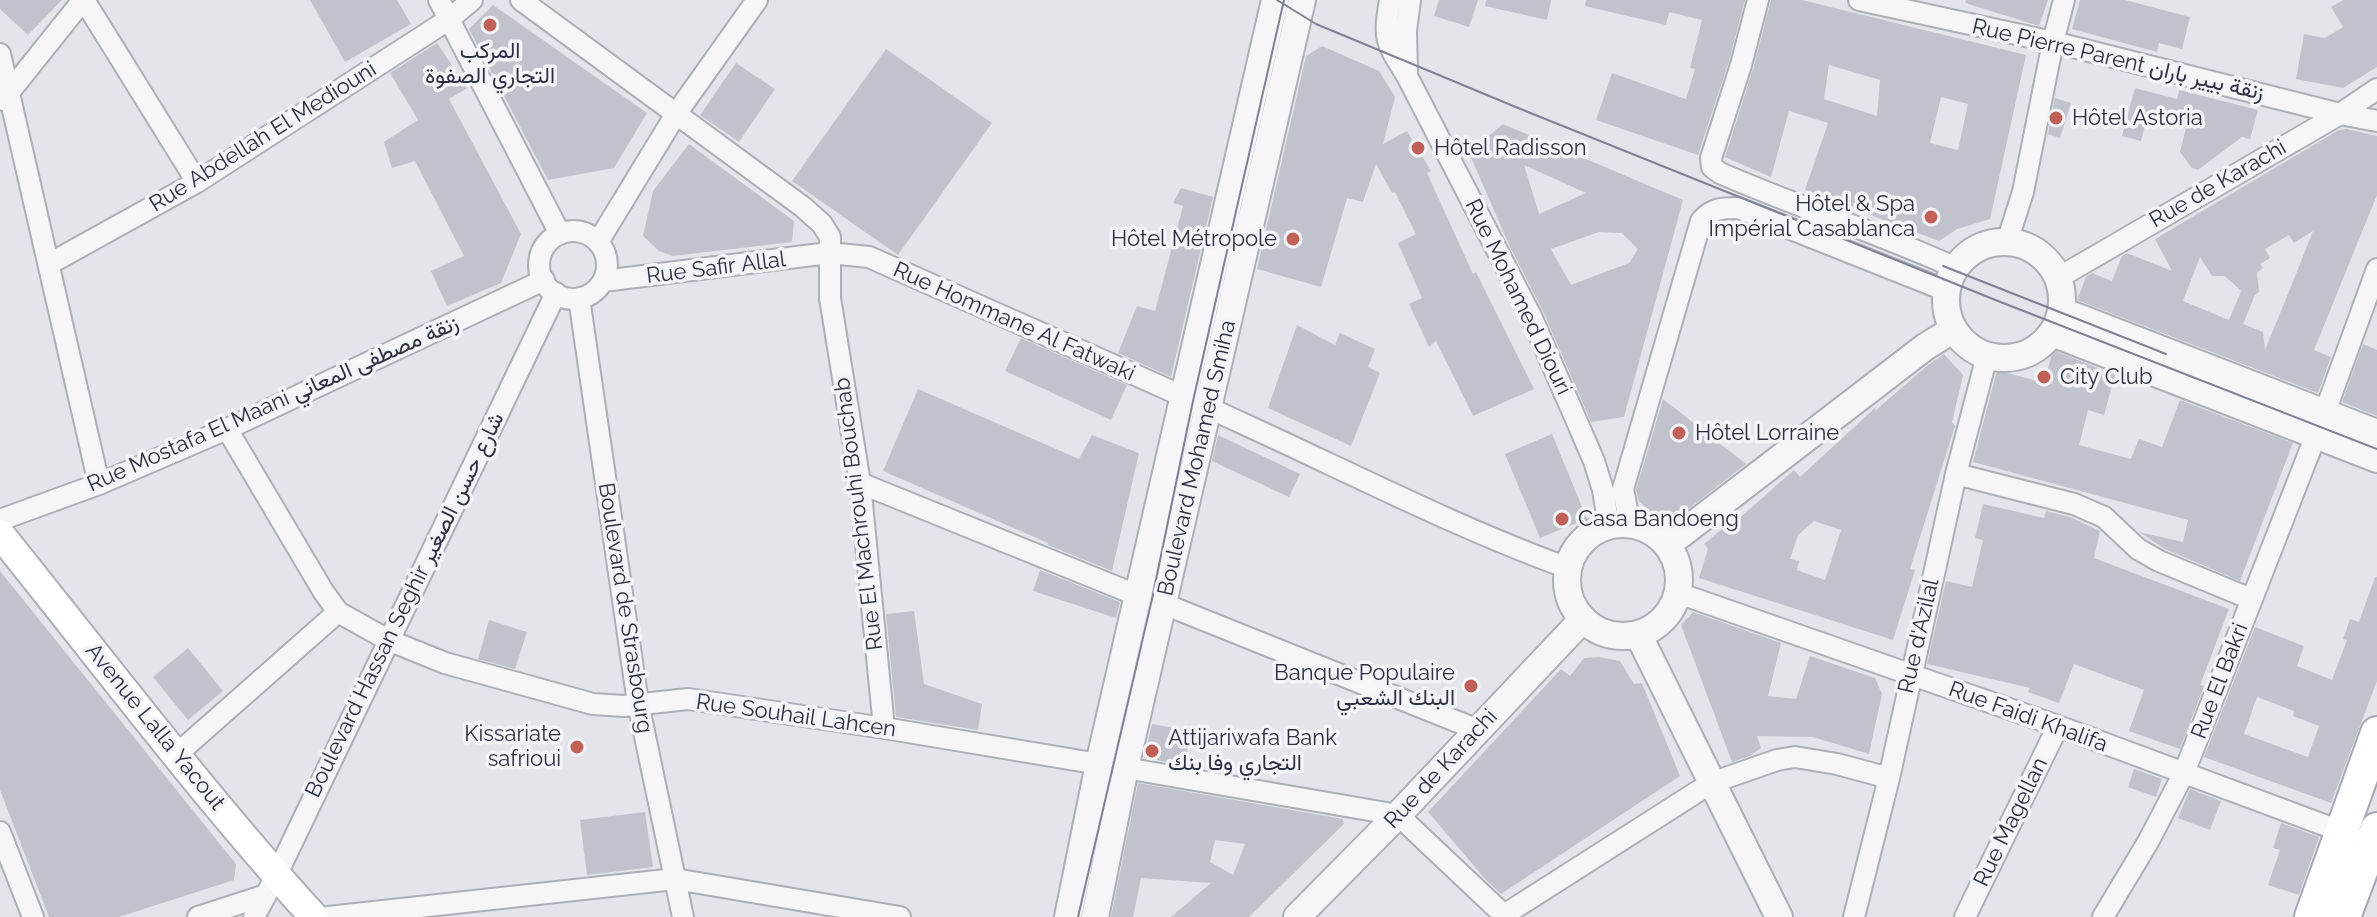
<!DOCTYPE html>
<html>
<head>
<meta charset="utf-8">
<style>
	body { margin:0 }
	canvas { display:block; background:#e4e5ea }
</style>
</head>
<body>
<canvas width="2377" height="917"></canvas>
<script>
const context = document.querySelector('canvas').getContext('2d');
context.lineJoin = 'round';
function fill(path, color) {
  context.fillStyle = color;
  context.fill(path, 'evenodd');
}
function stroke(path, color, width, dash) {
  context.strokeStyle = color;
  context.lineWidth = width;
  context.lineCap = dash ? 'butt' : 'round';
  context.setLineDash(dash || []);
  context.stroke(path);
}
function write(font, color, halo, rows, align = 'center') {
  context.font = font + ' Raleway,Vazirmatn,sans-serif';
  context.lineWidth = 7;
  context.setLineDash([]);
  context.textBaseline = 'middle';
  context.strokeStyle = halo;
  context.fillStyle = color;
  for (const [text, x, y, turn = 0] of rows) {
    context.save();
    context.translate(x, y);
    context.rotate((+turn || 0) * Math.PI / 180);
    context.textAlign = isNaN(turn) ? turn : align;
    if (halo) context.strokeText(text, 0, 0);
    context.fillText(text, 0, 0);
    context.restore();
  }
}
fill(new Path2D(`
	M0,0H62L28,35L0,9Z
	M310,0H397L411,24L345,62Z
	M1439,0H1478L1469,27L1434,16Z
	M1486,0H1551L1547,20L1485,6Z
	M1586,0H1745L1729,61L1698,155L1596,120L1612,73L1686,99L1695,69L1690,68L1702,20L1669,12L1666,25L1585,6Z
	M1771,0H1802L2026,55L1990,219L1957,229L1939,241L1805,190L1828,123L1789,111L1771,177L1725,157L1753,69ZM1829,65L1880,80L1877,116L1824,99ZM1941,97L1968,104L1958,150L1930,143Z
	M1966,0H2048L2039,26L1965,3Z
	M2080,0H2125L2190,17L2182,49L2159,43L2157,52L2072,29Z
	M2343,0H2377V67L2343,88L2296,79L2304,34L2325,38L2343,27L2331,7Z
	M493,5L647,113L614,168L548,180L469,29Z
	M437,43L467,88L449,99L521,234L501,283L447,306L431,271L464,256L415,161L392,168L384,142L418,120L390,73Z
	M1322,46L1379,71L1395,97L1383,144L1407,131L1431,171L1427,173L1473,274L1476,272L1534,389L1473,416L1436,341L1429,347L1409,304L1422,298L1398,243L1416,234L1395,192L1392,193L1376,164L1363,202L1347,198L1321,287L1257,269L1306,56Z
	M886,49L992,123L898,255L792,181Z
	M736,63L775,89L739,142L700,115Z
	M2135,88L2177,99L2179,90L2258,110L2250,139L2242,137L2198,170L2192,168L2180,152L2187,124L2148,114L2141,141L2122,136Z
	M2055,98L2071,103L2060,138L2048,134Z
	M1503,124L1683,200L1624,417L1591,422L1543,311L1511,249L1469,153ZM1524,165L1586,193L1539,214ZM1599,232L1622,233L1638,249L1629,263L1571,285L1551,249Z
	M2347,129L2377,136V195L2314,350L2331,357L2318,393L2077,300L2086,277L2092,273L2112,281L2122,256L2127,253L2172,271L2155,239L2339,130ZM2313,231L2290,289L2265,350L2263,332L2243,324L2255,295L2259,292L2257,273L2263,268L2260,264L2270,258L2265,249L2289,235L2294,243ZM2200,257L2212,276H2225L2241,291L2229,320L2183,301Z
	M689,144L794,221L792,242L673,256L659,251L643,236L653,191Z
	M1181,188L1213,197L1171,377L1118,353L1137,306L1155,311L1183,206L1173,203Z
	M1297,325L1335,345L1340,333L1375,349L1368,367L1380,373L1351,446L1268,408Z
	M1021,338L1127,385L1111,420L1005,371Z
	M2363,344L2377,350V416L2342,402Z
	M2053,350L2115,375L2104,415L2088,410L2079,445L2131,459L2139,439L2162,447L2180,400L2293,443L2240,581L2165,549L2139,532L2183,542L2188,520L1973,462L1997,370L2044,383Z
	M1944,354L1963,375L1952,422L1955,426L1910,569L1915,570L1893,640L1699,578L1708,549L1704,544L1737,516L1735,522L1794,470L1800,477L1876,407L1875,411L1928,365ZM1814,521L1841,530L1825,580L1797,570L1799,561L1790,559L1798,535Z
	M918,389L1079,459L1092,435L1139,453L1112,571L1048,545V543L883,471Z
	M1663,399L1746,464L1665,527L1639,501L1636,490Z
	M1552,434L1587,519L1540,538L1505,454Z
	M1218,435L1300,474L1289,497L1212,461Z
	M1983,504L2044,518L2046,511L2070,517L2100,531L2094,558L2229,609L2200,685L2204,686L2180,749L2129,731L2144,690L2074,664L2059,703L2028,692L2030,688L1927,664L1946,581L1972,587L1983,540L1975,538Z
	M1040,570L1120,602L1116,618L1033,591Z
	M0,571L236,864L234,880L119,917H49L0,790Z
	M2375,577H2377V681L2331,803L2204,757L2255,627L2304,646L2297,666L2332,680L2347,640L2343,639L2350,619L2359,622ZM2257,697L2294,711L2293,716L2319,726L2308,757L2244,734Z
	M914,611L924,684L982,704L978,730L896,717L886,614Z
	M1693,612L1781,643L1768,696L1796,699L1810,656L1875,678L1882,694L1869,754L1813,737L1757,736L1761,748L1750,756L1732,762L1681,625Z
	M489,620L527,632L515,669L478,659Z
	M188,648L223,691L188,720L153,677Z
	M1599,657L1620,661L1634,684L1642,683L1680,776L1501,894L1487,881L1428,812L1561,669L1570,676L1584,658Z
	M1152,724L1191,731L1185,765L1144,758Z
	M2134,769L2162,779L2156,797L2128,787Z
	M1138,783L1343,819L1344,824L1249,917H1171L1211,883L1141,878L1133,917H1111ZM1215,840L1245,844L1233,875L1210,862Z
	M2190,789L2221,801L2210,830L2178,818Z
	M645,812L653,867L587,875L580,820Z
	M2281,823L2319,837L2299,895L2268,885L2280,850L2273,848Z`), '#c1c3cc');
const minor = new Path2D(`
	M84,0L197,182
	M439,0L560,234
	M521,0L803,207L822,224L830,237V298L860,483L884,728
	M1390,0C1383,41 1386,42 1407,76L1531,316L1594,461L1603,490L1609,526
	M1758,0L1741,65L1711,158L1712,167L1720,173C1798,207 1879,233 1956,268
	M1859,0L2053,42L2340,114L2377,121
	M0,54L99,484
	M1407,72L1406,31L1410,0
	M3,100L83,0
	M539 265a34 34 0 1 1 68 0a34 34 0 1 1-68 0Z
	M598,242L676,114L757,0
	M2007,242L2023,192L2053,42L2064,0
	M49,264L197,182L448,20L472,0
	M2058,278L2340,114L2377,89
	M603,281L829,253L869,257C995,313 1122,368 1246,425C1353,474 1458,528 1568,568
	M579,298L638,703L683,917
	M2325,412L2377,269
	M227,429L323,591L338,612L388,640L445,663L593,704L624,706L688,699L884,728L1099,764
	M1956,474L2074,504L2104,517L2138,549L2159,561L2251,599
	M860,483L1139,596
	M0,520L99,484L227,429L544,280
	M1630,525L1623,489L1701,221C1712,208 1722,208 1738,208L1947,291
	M1678,593L2058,726L2351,835
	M1164,604L1478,730
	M177,754L338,612
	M1125,768L1398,815L1506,917
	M0,832L33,917
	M1504,915L1711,783L1777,760L1795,757L1837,764L1889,778
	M198,917L266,895
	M254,917L276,876L556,293
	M328,917L675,879L900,917
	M1854,917L1889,778L1956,474L1987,356
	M1965,917L2058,726
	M2103,917L2148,842L2184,773L2316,435`);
const tertiary = new Path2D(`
	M1946 300a58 58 0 1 1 116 0a58 58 0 1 1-116 0Z
	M2062,311L2377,433
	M2052,333L2377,459
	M1567 580a56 56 0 1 1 112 0a56 56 0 1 1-112 0Z
	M1667,545L1925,347L1954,329
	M1638,634L1779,917
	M1068,917L1099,764L1275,0
	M1095,917L1125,768L1302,0
	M1297,917L1398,815L1583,619`);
const secondary = new Path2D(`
	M0,534C103,662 203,795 314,917`);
const primary = new Path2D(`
	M2311,917L2377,733
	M2344,917L2377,829`);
stroke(minor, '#adafb7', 24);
stroke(tertiary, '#adafb7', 30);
stroke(secondary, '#adafb7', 32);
stroke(primary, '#a4a7b5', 36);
stroke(minor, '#f6f6f9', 20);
stroke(tertiary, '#f6f6f9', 26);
stroke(secondary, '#fff', 28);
stroke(primary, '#fff', 32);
stroke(new Path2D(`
	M1277,0L1316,24L1523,110L1998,301L2377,449
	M1943,266L2166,354
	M1078,917L1152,599L1193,401L1284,0`), '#7f8292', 2);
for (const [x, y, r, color] of [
	[490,25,8,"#c16057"],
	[2056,118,8,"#c16057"],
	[1418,148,8,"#c16057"],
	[1931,217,8,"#c16057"],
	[1293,239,8,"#c16057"],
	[2044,377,8,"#c16057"],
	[1679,433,8,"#c16057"],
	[1562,519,8,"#c16057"],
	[1471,686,8,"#c16057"],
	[577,747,8,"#c16057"],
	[1152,751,8,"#c16057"]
]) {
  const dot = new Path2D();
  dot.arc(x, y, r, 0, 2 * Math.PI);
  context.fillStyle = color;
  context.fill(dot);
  stroke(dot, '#f3f4f8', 3);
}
write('22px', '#2d3041', '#f3f4f8', [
	["المركب",490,51,"center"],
	["التجاري الصفوة",490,76,"center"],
	["Hôtel Astoria",2072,118],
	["Hôtel Radisson",1434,148],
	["Hôtel & Spa",1915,204,"right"],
	["Impérial Casablanca",1915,229,"right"],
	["Hôtel Métropole",1277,239,"right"],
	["City Club",2060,377],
	["Hôtel Lorraine",1695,433],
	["Casa Bandoeng",1578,519],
	["Banque Populaire",1455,673,"right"],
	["البنك الشعبي",1455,698,"right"],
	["Kissariate",561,734,"right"],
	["safrioui",561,759,"right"],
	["Attijariwafa Bank",1168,738],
	["التجاري وفا بنك",1168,763]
], 'left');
write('22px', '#2d3041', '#f3f4f8', [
	["Rue Pierre Parent زنقة بيير باران",2118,60,13],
	["Rue Abdellah El Mediouni",263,137,-32],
	["Rue de Karachi",2218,184,-30],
	["Rue Safir Allal",716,268,-7],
	["Rue Mohamed Diouri",1518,297,64],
	["Rue Hommane Al Fatwaki",1014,322,24],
	["Rue Mostafa El Maani زنقة مصطفى المعاني",273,404,-24],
	["Boulevard Mohamed Smiha",1197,458,-77],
	["Rue El Machrouhi Bouchab",859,514,-97],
	["Boulevard Hassan Seghir شارع حسن الصغير",405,605,-64],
	["Boulevard de Strasbourg",625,608,81],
	["Rue d'Azilal",1919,636,-77],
	["Rue El Bakri",2220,681,-69],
	["Rue Souhail Lahcen",796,716,8],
	["Rue Faidi Khalifa",2028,717,20],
	["Avenue Lalla Yacout",155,727,51],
	["Rue de Karachi",1441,769,-47],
	["Rue Magellan",2011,822,-64]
]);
</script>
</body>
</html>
